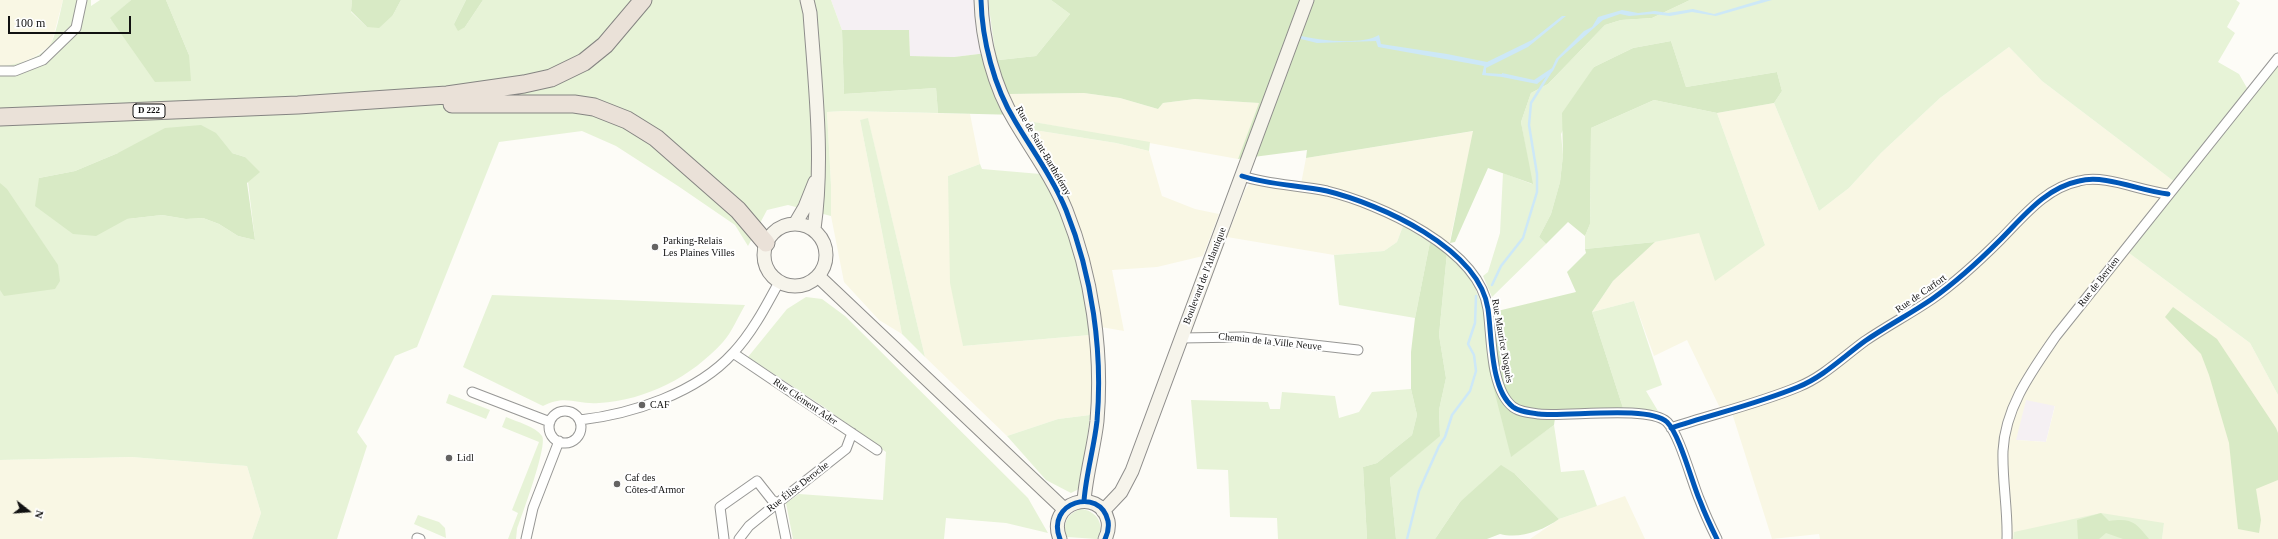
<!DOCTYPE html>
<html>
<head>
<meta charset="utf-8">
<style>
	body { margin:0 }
	#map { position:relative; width:2278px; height:539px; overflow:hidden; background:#fdfcf7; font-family:"Times New Roman",serif }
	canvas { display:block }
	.north { position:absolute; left:8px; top:491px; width:40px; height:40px; -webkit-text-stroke:3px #fff; paint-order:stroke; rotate:107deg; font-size:11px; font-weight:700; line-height:16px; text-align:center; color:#111 }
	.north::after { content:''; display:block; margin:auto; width:14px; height:18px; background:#111; clip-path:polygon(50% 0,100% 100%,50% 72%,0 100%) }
	.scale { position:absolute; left:8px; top:16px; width:123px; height:18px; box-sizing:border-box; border:2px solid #111; border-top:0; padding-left:5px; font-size:12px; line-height:14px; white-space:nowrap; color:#111; -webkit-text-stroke:3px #fff; paint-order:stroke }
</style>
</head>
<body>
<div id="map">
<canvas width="2278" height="539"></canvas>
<div class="north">N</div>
<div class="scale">100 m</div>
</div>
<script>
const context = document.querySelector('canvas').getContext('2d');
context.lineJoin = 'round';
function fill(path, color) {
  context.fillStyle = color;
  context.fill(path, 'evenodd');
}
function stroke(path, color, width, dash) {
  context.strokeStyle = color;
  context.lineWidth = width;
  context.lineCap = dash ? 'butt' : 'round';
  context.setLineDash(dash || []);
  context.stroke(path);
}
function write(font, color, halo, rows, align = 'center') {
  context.font = font + ' "Times New Roman",serif';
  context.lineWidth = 4;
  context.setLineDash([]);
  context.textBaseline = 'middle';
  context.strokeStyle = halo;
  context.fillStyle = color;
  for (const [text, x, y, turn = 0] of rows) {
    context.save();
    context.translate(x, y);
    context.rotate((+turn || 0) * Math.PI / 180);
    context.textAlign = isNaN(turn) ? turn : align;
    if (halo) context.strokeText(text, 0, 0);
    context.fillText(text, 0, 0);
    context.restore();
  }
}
fill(new Path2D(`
	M831,0H988L995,52L954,57L910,56L909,30H842Z
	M2026,399L2055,405L2046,442L2015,440Z`), '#f5f0f3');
fill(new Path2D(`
	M0,0H63L51,45L34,57L14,66H0Z
	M2009,47L2042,81L2180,186L2129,253L2250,343L2278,395V539H2162L2164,523L2014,532L2013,539H1820L1819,534L1772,539L1732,413L1719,406L1687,340L1654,356L1634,301L1592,312L1613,281L1655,242L1699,232L1765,245L1717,113L1774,103L1819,211L1849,188L1881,153L1940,98ZM2026,400L2055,406L2046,442L2016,440Z
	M1084,93L1120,98L1158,109L1163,103L1195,99L1259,103L1238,159L1022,120L1008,94Z
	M843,111L970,114L980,164L948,176L963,346L1090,335L1093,378L1090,415L1058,419L1007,436L925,357L868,119L860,120L902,334L879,320L844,282L831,216V185L827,112Z
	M1028,129L1116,143L1149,151L1162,196L1195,209L1219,214L1203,256L1157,267L1112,270L1124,331L1101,327Z
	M1474,131L1447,253L1403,226L1397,242L1384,251L1334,255L1227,237L1245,190L1255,176L1301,184L1306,158Z
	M131,457L247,466L261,513L252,539H0V460Z
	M1625,496L1645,539H1530L1559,519Z`), '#f9f7e4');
fill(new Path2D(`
	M63,0H91V6L100,0H131L110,19L189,55L166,0H352L351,12L367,27L393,15L401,0H466L454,24L465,27L483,0H831L842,30L844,94L936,88L938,113L843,111L827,112L831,185V216L788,205L767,210L748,246L735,225L678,186L616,146L582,131L499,142L417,347L395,356L357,432L367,446L337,539H252L261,513L247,466L131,457L0,460V66C17,65 39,59 50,45C55,39 61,9 63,0ZM118,153H232L245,157L255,240L238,236L219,224L203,218L186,219L162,215L127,219L39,178L75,171Z
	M988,0H1051L1070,14L1036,56L999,60L995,52Z
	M1690,0H2236L2240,3L2227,27L2235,33L2218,62L2239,74L2251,95L2278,63V395L2250,343L2129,253L2180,186L2042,81L2009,47L1940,98L1881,153L1849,188L1819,211L1774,103L1782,91L1777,72L1686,87L1671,41L1633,48L1594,67L1561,134L1563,155L1560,182L1551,214L1539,237L1546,244L1492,297L1483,276L1488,272L1500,233L1503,173L1532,184L1521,122L1531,93L1548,84L1605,25L1621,20L1652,18Z
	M1654,100L1717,113L1765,245L1715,281L1699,233L1655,242L1585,249V236L1590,224L1591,128Z
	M868,118L925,357L902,334L860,120Z
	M1022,120L1150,142L1149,151L1116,143L1028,129Z
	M980,164L982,169L1052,175L1071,209L1090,335L963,346L950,283L948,176Z
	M1403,226L1430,242L1415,318L1339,305L1334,255L1384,251L1397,242Z
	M1447,253L1473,282L1485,314L1501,411L1511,456L1554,425L1561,472L1584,470L1597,506L1559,519L1515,474L1460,502L1435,539H1396L1390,478L1440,435L1439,410L1446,378L1439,335Z
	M492,295L745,305C738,317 732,332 723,342C691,377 647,400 599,403C577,405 566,394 543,406L463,367Z
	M806,297L822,299L845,316L1028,498L1048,533L1006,523L946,518L944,539H793L786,503L799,494L883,500L886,452L824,407L748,357L787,309Z
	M1634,301L1662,385L1646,391L1658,411L1623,408L1592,312Z
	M1411,389L1417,415L1412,435L1377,463L1363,467L1367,539H1278L1277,518L1230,517L1228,470L1197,469L1191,400L1268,402L1270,409H1280L1282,392L1335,396L1339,418L1359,412L1372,392Z
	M449,394L490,410L486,419L446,403Z
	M1090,415L1081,488L1071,493L1046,480L1007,436L1058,419Z
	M506,417C517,422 535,426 542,436C548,445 522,515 517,529L516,539H508L518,513L512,510L539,442L502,427Z
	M1080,509C1096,510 1106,524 1097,539L1067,537C1062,525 1067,514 1080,509Z
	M2101,513L2164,523L2162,539H2013L2014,532Z
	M418,515L439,522L445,528L446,538L414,524Z`), '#e7f3d7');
fill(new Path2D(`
	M131,0H166L189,55L191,81L155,82L110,18Z
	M352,0H401L393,15L379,28L367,27L351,11Z
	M466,0H483L465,27L458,31L454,24Z
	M1051,0H1690L1652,18L1621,20L1605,25L1548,84L1531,93L1521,122L1533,184L1488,168L1455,242L1450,243L1473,131L1306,158L1307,150L1238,159L1259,103L1195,99L1163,103L1158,109L1120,98L1084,93L1008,94L1019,115L938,113L936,88L844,94L842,30H909L910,56L954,57L995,52L999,60L1036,56L1070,14Z
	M1671,41L1686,87L1777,72L1782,91L1774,103L1717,113L1654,100L1591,128L1590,224L1585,236L1568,222L1546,244L1539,237L1551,214L1560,182L1563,155L1562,113L1594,67L1633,48Z
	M201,125L216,133L232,153L245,157L260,172L247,183L255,240L238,236L219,224L203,218L186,219L162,215L127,219L96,236L73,234L35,206L39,178L75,171L118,153L165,128Z
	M0,183L7,189L58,265L60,281L55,289L4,296L0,290Z
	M1430,242L1447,253L1439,335L1446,378L1439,410L1440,436L1390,478L1396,539H1367L1363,467L1377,463L1412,435L1417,415L1411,389V352L1415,318Z
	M1655,242L1613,281L1592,312L1623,408L1556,411L1554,425L1511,457L1488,366L1485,314L1576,292L1567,272L1586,253L1585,249Z
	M2173,307L2217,339L2276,428L2278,433V480L2256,489L2261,520L2259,533L2238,529L2229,443L2209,375L2201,354L2165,317Z
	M1501,465L1515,474L1559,519C1542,531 1520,539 1500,534L1487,539H1435L1460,502Z
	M2101,513L2109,521C2132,518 2135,522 2149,539H2123L2106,533L2099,539H2078L2077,520Z`), '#d8eac5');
fill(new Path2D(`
	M1761,0H1772L1716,16L1692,12L1670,16L1653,14L1629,16L1620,14L1603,20L1559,59L1553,71L1537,84L1502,77L1482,75L1484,66L1378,47L1376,41L1317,43L1297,38V35C1317,40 1360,46 1379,35L1381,44L1447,54L1487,62L1532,40L1562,16H1566L1528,47L1486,68V73L1502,74V73L1534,80L1552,68L1556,59L1584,31L1592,27L1598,17L1622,10L1638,13L1655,11L1668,13L1693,9L1714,14Z`), '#cde8f7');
stroke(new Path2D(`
	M1492,285L1501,266L1523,238L1537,192V174L1529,125L1531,103L1551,71
	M1407,539L1419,491L1439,446L1445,437L1452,415L1470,391L1476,371L1474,355L1468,344L1475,323L1476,296`), '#cde8f7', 2.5);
const street = new Path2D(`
	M0,71H15L43,60L76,28L82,0
	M1242,176C1269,185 1299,185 1327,191C1380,204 1479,248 1488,309C1492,336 1490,389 1513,407C1520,412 1530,413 1539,414C1567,417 1649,405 1667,422C1680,435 1692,483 1700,501C1705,514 1711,527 1717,539
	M1181,338L1243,337L1358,350
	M733,353L877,450
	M472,392L550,422
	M549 427a16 16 0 1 1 32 0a16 16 0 1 1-32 0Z
	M580,420C632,414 697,393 733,353C752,333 766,306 779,282
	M1671,428C1713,414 1757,404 1798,387C1823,377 1843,357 1865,341C1887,326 1910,314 1932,299C1956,282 1979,261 2000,240C2023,217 2045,188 2079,181C2105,174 2140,191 2168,194
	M417,538L420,539
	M526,539L533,508L559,441
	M724,539L720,507L757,481L772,500L779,504L786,539
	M739,539L749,526L770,509L846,449L852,433
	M2007,539C2008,510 2002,480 2003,451C2005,407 2032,371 2056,336L2278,58`);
const secondary = new Path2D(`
	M807,0L810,13C815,84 824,159 814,229
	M981,0C982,40 994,87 1015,121C1032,150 1053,178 1066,210C1092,275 1103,351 1097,421C1094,448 1086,474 1084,501
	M795,224L805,207L815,182
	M764 255a31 31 0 1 1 62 0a31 31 0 1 1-62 0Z
	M818,276L1064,509
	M1103,511L1121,492L1132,471L1307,0
	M1060,539C1045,502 1100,486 1108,521C1109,527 1108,533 1105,539`);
const highway = new Path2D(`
	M452,104H574L594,107L627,120L656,138L738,210L766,243
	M0,117L298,105L447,95L524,84L551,78L584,62L605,45L643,0`);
stroke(street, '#979795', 11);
stroke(secondary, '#8e8d8b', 15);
stroke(highway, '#858482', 19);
stroke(street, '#fffffe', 9);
stroke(secondary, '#f6f4eb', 13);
stroke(highway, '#eae1d8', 17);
stroke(new Path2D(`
	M981,0C982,40 994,87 1015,121C1032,150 1053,178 1066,210C1092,275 1103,351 1097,421C1094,448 1086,474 1084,501
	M1242,176C1269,185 1299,185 1327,191C1380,204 1479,248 1488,309C1492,336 1490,389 1513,407C1520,412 1530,413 1539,414C1567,417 1649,405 1667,422C1680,435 1692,483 1700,501C1705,514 1711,527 1717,539
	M1671,428C1713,414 1757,404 1798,387C1823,377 1843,357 1865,341C1887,326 1910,314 1932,299C1956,282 1979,261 2000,240C2023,217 2045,188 2079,181C2105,174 2140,191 2168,194
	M1060,539C1045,502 1100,486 1108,521C1109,527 1108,533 1105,539`), '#0057b8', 5);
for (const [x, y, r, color] of [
	[655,247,4,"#646362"],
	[642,405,4,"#646362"],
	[449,458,4,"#646362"],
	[617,484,4,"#646362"]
]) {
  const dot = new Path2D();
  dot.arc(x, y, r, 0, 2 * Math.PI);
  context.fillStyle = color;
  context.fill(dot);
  stroke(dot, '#fff', 1.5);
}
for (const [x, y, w] of [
	[149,111,32]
]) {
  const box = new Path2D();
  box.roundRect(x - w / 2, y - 7, w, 14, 3);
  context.fillStyle = '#fff';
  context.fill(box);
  stroke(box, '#111', 1);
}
write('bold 9px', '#111', null, [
	["D 222",149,111]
]);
write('10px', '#111', '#fff', [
	["Rue de Saint-Barthélémy",1043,151,60],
	["Boulevard de l'Atlantique",1205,276,-69],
	["Rue de Berrien",2099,282,-52],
	["Rue de Carfort",1921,294,-35],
	["Rue Maurice Noguès",1502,341,80],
	["Chemin de la Ville Neuve",1270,342,6],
	["Rue Clément Ader",805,402,34],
	["Rue Élise Deroche",798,487,-38]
]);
write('10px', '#111', '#fff', [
	["Parking-Relais",663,241],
	["Les Plaines Villes",663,253],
	["CAF",650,405],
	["Lidl",457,458],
	["Caf des",625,478],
	["Côtes-d'Armor",625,490]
], 'left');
</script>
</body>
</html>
